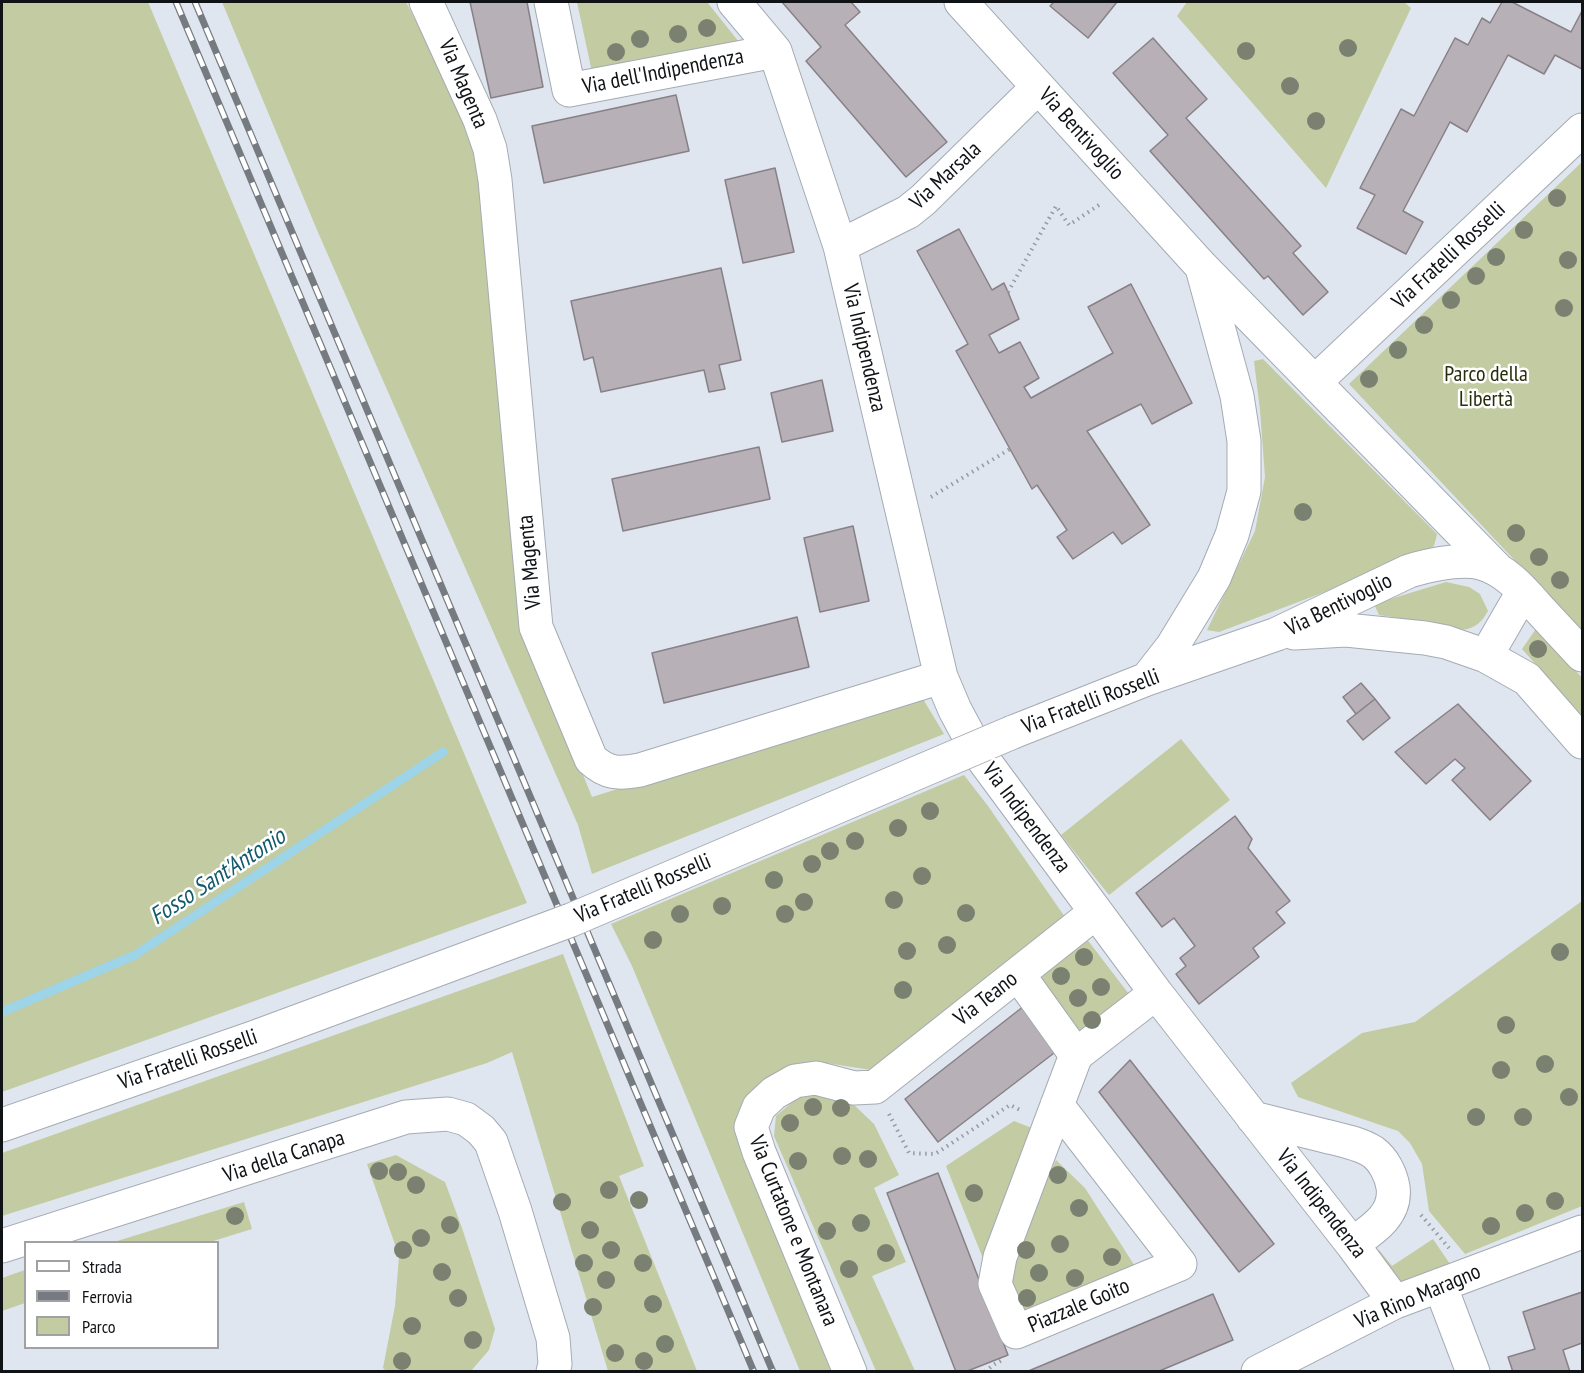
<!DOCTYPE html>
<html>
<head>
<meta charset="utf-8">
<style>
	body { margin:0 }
	#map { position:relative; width:1584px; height:1373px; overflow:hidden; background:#dfe6ef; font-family:"PT Sans Narrow",sans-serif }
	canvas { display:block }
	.frame { position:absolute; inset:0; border:3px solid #101316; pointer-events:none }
	.legend { position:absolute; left:24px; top:1241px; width:195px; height:108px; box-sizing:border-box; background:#fff; border:2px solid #9fa1a2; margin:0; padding:8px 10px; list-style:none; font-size:18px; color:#101316 }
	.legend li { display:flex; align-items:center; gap:12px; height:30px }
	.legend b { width:30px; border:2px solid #9fa1a2 }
</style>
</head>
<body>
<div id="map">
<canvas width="1584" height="1373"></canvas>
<div class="frame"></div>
<ul class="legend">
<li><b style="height:8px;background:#fff"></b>Strada</li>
<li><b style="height:8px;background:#767b81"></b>Ferrovia</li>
<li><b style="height:16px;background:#c2cba1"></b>Parco</li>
</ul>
</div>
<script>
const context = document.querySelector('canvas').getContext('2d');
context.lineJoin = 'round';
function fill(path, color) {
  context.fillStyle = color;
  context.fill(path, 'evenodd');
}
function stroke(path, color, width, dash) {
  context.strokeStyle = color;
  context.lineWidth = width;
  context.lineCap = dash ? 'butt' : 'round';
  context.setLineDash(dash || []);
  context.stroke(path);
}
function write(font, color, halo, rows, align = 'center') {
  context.font = font + ' "PT Sans Narrow",sans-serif';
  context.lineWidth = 5;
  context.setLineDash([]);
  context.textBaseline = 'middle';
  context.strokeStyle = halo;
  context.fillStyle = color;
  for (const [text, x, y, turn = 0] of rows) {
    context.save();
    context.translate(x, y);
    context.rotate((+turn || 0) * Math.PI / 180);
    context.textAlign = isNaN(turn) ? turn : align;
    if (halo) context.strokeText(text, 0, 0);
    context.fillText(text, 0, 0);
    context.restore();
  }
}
fill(new Path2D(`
	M2,2H148L527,903L2,1092Z
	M222,2H406L460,108L483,184L527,636L592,797L920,694L944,734L592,874L578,825L317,230Z
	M577,2H707L739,42L592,72Z
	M1187,2H1404L1411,8L1326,188L1177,16Z
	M1582,162V632L1349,384Z
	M1263,359L1437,534L1434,546L1417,557L1219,632L1207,630L1255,531L1265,477L1260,410L1254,361Z
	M1446,582L1469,587L1480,594L1488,611C1473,639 1451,629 1426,624C1410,620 1395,617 1379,615L1374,604Z
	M1538,626L1582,678V716L1522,649Z
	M1181,739L1230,800L1109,895L1061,835Z
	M964,775L988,806L1067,920L871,1070L820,1062L756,1093L734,1124L837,1371H800L632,966L611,924Z
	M1582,901V1206L1465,1254L1429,1211L1422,1164L1410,1143L1398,1131L1298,1097L1291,1083L1362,1033L1415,1022Z
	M1086,938L1135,1002L1086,1041L1036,977Z
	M563,954L644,1166L619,1176L697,1371H608L512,1052L487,1063L2,1216V1153Z
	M824,1089L853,1104L874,1124L899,1175L874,1188L906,1262L872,1276L915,1371H876L774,1136L776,1116L796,1099Z
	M1014,1121L1037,1130L986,1266L946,1166Z
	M396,1155L445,1182L462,1228L495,1329L489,1350L471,1371L387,1372L383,1368L395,1306L399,1256L367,1164Z
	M1056,1160L1085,1188L1138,1271L1025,1319L1007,1287L1010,1261Z
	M244,1202L252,1229L210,1242H114Z
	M1433,1239L1450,1264L1393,1287L1368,1258L1379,1250L1392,1266Z
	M25,1270V1303L2,1311V1278Z`), '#c2cba1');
stroke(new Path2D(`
	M2,1012L135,955L443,752`), '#9dd4e7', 9);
const building = new Path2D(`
	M470,2H527L543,87L491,98Z
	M782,2H851L860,12L845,25L947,142L906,177L806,61L821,47Z
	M1054,2H1117L1088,38L1050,6Z
	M1502,2H1512L1571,32L1582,11V69L1555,55L1544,74L1508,55L1467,132L1450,122L1403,211L1423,222L1406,254L1357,228L1375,195L1360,188L1401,109L1414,116L1455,38L1468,45L1482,18L1490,23Z
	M1153,38L1207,99L1186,118L1301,246L1293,253L1328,292L1303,315L1268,276L1264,279L1150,151L1168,135L1113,73Z
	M676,95L689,151L544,183L532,126Z
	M775,168L794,252L743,263L725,180Z
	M959,229L992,290L1004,283L1008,292L1019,319L989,335L999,353L1020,342L1039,378L1024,387L1031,398L1113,353L1088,307L1131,284L1192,403L1152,424L1141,404L1087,431L1150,525L1122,544L1113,532L1073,559L1057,537L1067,530L1037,485L1032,489L956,351L968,344L917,251Z
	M721,268L741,360L719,365L725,389L709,392L704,370L601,392L593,357L584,360L571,301Z
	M822,380L833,431L782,442L771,393Z
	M759,447L770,499L623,531L612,479Z
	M853,526L869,601L820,612L804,538Z
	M797,617L809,667L664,703L652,653Z
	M1361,683L1375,699L1356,714L1343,697Z
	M1375,699L1390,718L1363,740L1347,721Z
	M1458,704L1531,781L1490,820L1452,780L1465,768L1455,759L1426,784L1395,752Z
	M1235,816L1252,839L1248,848L1290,901L1276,912L1285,923L1253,948L1259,957L1199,1004L1176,974L1186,966L1180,958L1195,946L1174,918L1162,927L1136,893Z
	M1024,1006L1058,1050L938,1142L905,1099Z
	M1130,1060L1274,1244L1239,1272L1099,1092Z
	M938,1173L1008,1355L965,1372H956L887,1193Z
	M1582,1292V1343L1563,1350L1570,1372H1513L1508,1357L1535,1349L1523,1312Z
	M1213,1294L1233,1340L1157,1372H1026Z`);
fill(building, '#b8b0b7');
stroke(building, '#888088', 1.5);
const minor = new Path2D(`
	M426,2L480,120L490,149L495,180L536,627L591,759C607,774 619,774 640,770L941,677
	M551,2L569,90L775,51
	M734,2L775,51L840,246L941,677L955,710L977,751L1156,993L1352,1244L1395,1302
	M961,2L1201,266L1498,570
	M840,246L908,212L923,200L1038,87
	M1315,382L1582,130
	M1294,633L1346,630L1425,638L1446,642L1486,656L1527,679L1582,742
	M1486,656L1523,592
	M1147,679L1172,647L1214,578L1232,535L1244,491V441L1237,396L1202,268
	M1013,732L1147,679L1277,634L1409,571C1430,565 1460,558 1481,563C1507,570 1525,593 1542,612C1555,626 1569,641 1582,655
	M1018,974L1076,1055
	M1057,1105L1180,1264L1016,1332L995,1284L1000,1257L1076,1055L1156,993
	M1253,1118C1277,1124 1301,1130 1325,1136C1341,1140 1359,1143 1373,1152C1384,1160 1391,1175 1393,1187C1397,1215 1372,1230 1352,1244
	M2,1125L258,1036
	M2,1246L406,1117L448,1114L466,1119L481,1130L491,1142L515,1211L553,1338L555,1364L553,1372
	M1440,1285L1473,1372
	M850,1372L759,1152L751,1127L759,1107L774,1093L795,1081L816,1078L854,1088L875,1087L1096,912
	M1258,1372L1395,1302L1582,1232`);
stroke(minor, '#a5abb4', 35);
stroke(new Path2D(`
	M1008,292L1056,206L1069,225L1102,203
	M931,497L1010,449
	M889,1114L909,1153L935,1154L1010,1105L1022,1111
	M1421,1215L1449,1248
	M985,1372L993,1365L1002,1360`), '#969ba2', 4, [1.5, 4.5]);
stroke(minor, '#fff', 33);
const rail = new Path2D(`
	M176,2L754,1372
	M195,2L773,1372`);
stroke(rail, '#767b81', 7);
stroke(rail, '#fff', 4.5, [14]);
const minorBridge = new Path2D(`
	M258,1036L571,920L1013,732`);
stroke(minorBridge, '#a5abb4', 35, []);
stroke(minorBridge, '#fff', 33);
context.fillStyle = '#7b8171';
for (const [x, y] of [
	[707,28],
	[678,34],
	[640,39],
	[1348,48],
	[1246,51],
	[616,52],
	[1290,86],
	[1316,121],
	[1557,198],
	[1524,230],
	[1496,257],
	[1568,260],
	[1476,276],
	[1451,300],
	[1564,308],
	[1424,325],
	[1398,350],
	[1369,379],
	[1303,512],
	[1516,533],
	[1539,557],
	[1560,580],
	[1538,649],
	[930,811],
	[898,828],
	[855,841],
	[830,851],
	[812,864],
	[922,876],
	[774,880],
	[894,900],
	[804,902],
	[722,906],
	[966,913],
	[680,914],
	[785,914],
	[653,940],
	[947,945],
	[907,951],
	[1560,952],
	[1084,957],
	[1061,976],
	[1101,987],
	[903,990],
	[1078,998],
	[1092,1020],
	[1506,1025],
	[1545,1064],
	[1501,1070],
	[1569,1097],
	[813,1107],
	[841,1108],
	[1476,1117],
	[1523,1117],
	[790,1123],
	[842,1156],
	[868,1159],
	[798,1161],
	[379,1171],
	[398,1172],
	[1058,1175],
	[416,1185],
	[609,1190],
	[974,1193],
	[639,1200],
	[1555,1201],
	[562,1202],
	[1079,1208],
	[1525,1213],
	[235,1216],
	[861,1223],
	[450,1225],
	[1491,1226],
	[590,1230],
	[827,1231],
	[421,1238],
	[1060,1244],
	[403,1250],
	[611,1250],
	[1026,1250],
	[886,1253],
	[1112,1257],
	[584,1263],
	[643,1263],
	[849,1269],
	[442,1272],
	[1039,1273],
	[1075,1278],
	[606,1280],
	[458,1298],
	[1027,1298],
	[653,1304],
	[593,1307],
	[412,1326],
	[473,1340],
	[665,1344],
	[615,1353],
	[402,1361],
	[644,1361]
]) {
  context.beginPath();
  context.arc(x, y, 9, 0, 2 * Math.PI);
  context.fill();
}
write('22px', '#101316', '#fff', [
	["Via dell'Indipendenza",663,72,-11],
	["Via Magenta",463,84,67],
	["Via Bentivoglio",1081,134,48],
	["Via Marsala",946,176,-43],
	["Via Fratelli Rosselli",1449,256,-43],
	["Via Indipendenza",864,348,77],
	["Via Magenta",530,562,-95],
	["Via Bentivoglio",1339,605,-26],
	["Via Fratelli Rosselli",1091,702,-21],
	["Via Indipendenza",1026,818,53],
	["Via Fratelli Rosselli",643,889,-23],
	["Via Teano",986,999,-38],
	["Via Fratelli Rosselli",188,1060,-19],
	["Via della Canapa",284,1157,-18],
	["Via Indipendenza",1321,1204,52],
	["Via Curtatone e Montanara",793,1231,68],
	["Via Rino Maragno",1418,1297,-23],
	["Piazzale Goito",1079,1306,-23]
]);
write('22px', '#292e0a', '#fff', [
	["Parco della",1486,375],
	["Libertà",1486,400]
]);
write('italic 24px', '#11596d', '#fff', [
	["Fosso Sant'Antonio",218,877,-33]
]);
</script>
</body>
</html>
